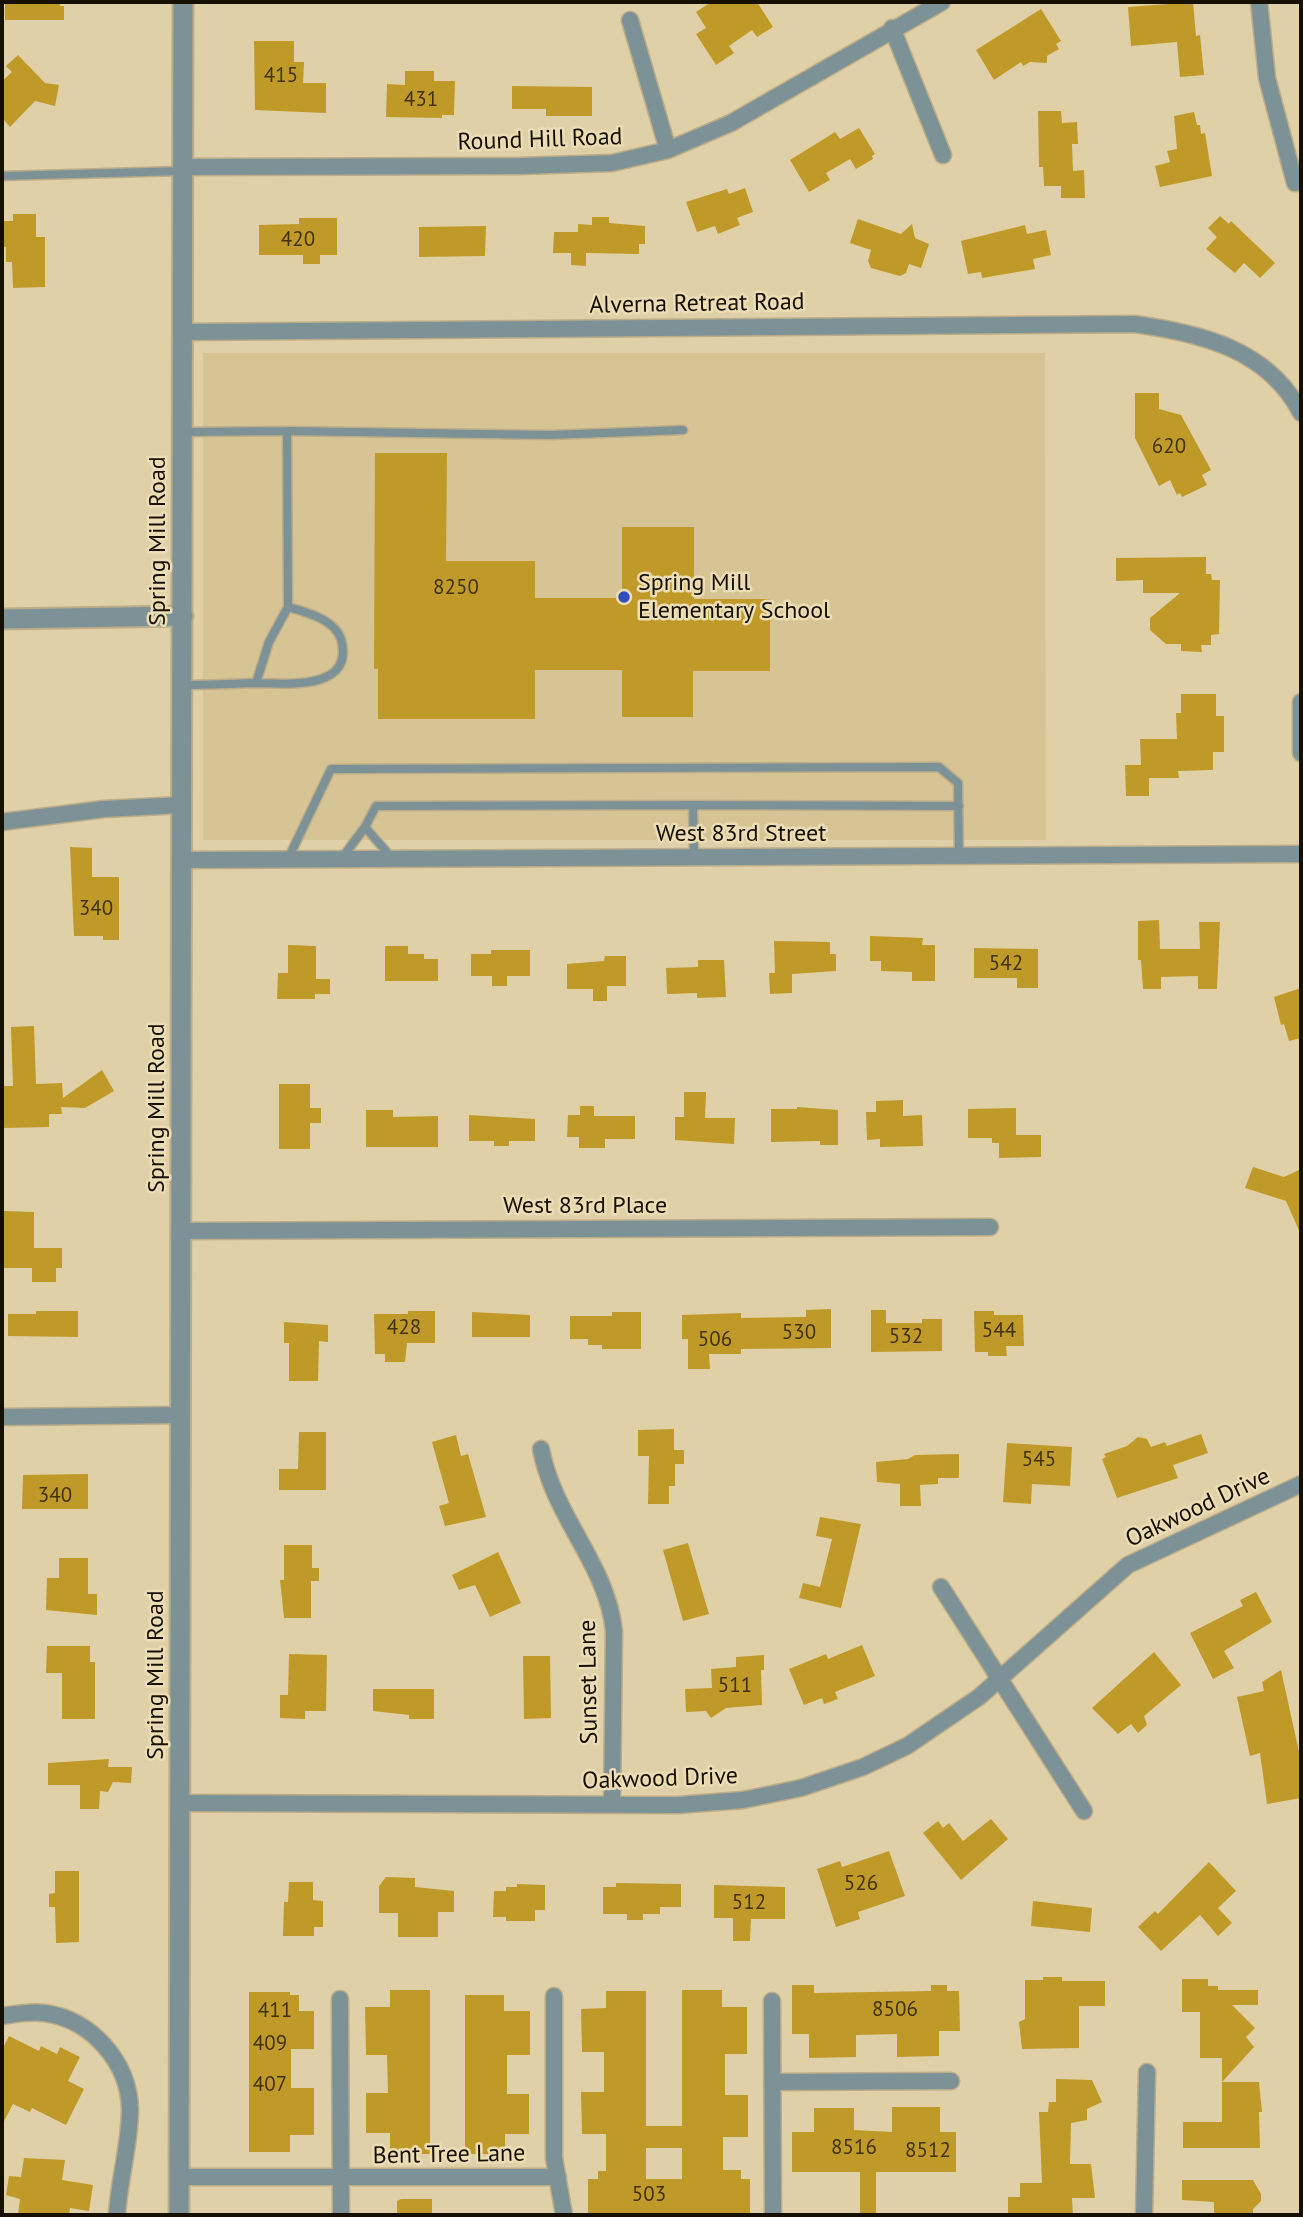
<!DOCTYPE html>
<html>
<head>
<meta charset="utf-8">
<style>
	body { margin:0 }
	#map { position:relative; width:1303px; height:2217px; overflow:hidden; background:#e0d0a8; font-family:"PT Sans",sans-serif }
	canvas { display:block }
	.frame { position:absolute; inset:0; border:4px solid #161003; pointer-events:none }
</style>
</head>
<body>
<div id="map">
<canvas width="1303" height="2217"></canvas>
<div class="frame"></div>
</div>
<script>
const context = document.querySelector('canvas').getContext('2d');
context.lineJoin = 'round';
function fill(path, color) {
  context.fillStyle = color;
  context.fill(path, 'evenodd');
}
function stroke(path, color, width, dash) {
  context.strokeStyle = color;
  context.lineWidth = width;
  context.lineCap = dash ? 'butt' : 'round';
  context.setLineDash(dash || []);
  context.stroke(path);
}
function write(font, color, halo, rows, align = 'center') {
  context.font = font + ' "PT Sans",sans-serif';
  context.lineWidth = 5;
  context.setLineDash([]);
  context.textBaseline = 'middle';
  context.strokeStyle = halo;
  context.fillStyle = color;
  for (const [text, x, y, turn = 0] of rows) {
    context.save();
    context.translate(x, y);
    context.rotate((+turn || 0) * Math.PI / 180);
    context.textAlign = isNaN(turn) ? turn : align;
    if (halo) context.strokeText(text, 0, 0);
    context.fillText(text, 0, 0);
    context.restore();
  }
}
fill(new Path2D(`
	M203,353H1045L1046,840H203Z`), '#d7c495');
fill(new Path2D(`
	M5,2H60V6H64V20H5Z
	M711,2H757L773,27L757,37L752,30L729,46L734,53L716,65L696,34L706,28L696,12Z
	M1193,2L1196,36L1200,35L1204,75L1180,77L1177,42L1131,46L1128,7Z
	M1041,9L1061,41L1056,44L1059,49L1047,56V63L1030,62L1023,66L1021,62L994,80L976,50Z
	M254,41H294V62H304L303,83H326V113L255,110Z
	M18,55L45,83L59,85L55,106L35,101L10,127L2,118V81L12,72L6,66Z
	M405,71H434V81H455L454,115H442V118L386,117L387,84L405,85Z
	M512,86L592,87V116H546V109H512Z
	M1038,111H1061L1062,123L1077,122L1078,144H1072L1073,171L1084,170L1085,198H1061V186H1044L1043,167H1039Z
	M1194,112L1197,125H1200L1201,134L1205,133L1212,176L1160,187L1155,166L1170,162L1167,151L1177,149L1174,116Z
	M859,128L875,154L872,156L873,159L856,169L850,159L826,173L830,180L809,192L790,160L835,132L840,139Z
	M745,188L753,212L737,218L740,225L718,234L715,226L697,232L686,202L727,189L729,194Z
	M13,214H36V237H45V287L13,288L12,262H6V247H2V221H13Z
	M1220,216L1229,224L1231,221L1275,263L1260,278L1244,263L1235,273L1206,249L1217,237L1208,228Z
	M592,217H609V223L645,226V244H639V254L586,253V266L571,265V253H553L554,232H578V224L592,225Z
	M299,218H337V255H320V264H303V255H259V225L299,224Z
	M858,219L901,234L912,224L915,238L929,244L921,268L909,264L906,273L900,276L871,268L868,261L871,250L850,243Z
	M1025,225L1027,234L1046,230L1051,255L1033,259L1035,269L982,278L981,272L968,274L961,241Z
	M486,226L485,256L419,257V227Z
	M1135,393H1159V409L1181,415L1211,470L1202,475L1207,485L1182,497L1180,493L1177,495L1170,480L1159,486L1135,438Z
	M375,453H447L446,561H535V598H622V527H694V599H770V671H693V717H622V670H535V719H378V669H374Z
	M1206,557V574H1211L1212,580H1220L1219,634L1211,635V645H1201L1202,652L1181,651V644H1166L1150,630V618L1180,593H1143V580L1116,581V558Z
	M1181,694H1216V716H1224V752H1213V770L1178,771L1179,778H1149V796H1126L1125,765H1141L1140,739H1177L1176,713H1181Z
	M70,847L92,848V877H119V940H103V936H74Z
	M1159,920L1160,949H1200L1199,922H1220L1217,989H1198V976L1161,977V989H1143L1141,960H1138V921Z
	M870,936L923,938L922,945H935V981H912V972L881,971V961H870Z
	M774,941L830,942V954H836V971L792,974V993L770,994L769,973H775Z
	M288,945L316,946V979H330V994H315V999H277L278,973H288Z
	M385,946H408V954H424V959H438V981H385Z
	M974,948L1038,949V988H1017V978H974Z
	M491,950H530V976H507V986H492V976H471V954H491Z
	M605,956H626V986H607V1001H593V989H567V964L604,961Z
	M698,960H724L726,997L697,998V993L667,994L666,968L698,967Z
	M1301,988V1038L1289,1041L1284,1024L1281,1025L1274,997Z
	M34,1026L36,1084L62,1083L63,1098L102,1070L114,1091L85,1108L61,1107L62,1114H49V1127L3,1128L2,1086H13L11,1027Z
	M279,1084H310V1108H321V1123H310V1149H279Z
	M684,1092H706L705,1118H735L734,1144L675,1140V1117H684Z
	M903,1100V1116L922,1115L923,1146L880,1147V1139L867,1140L866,1112H876V1101Z
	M580,1106H594V1116H635V1139H605V1148H579V1137H567L568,1115H580Z
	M797,1107L838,1110V1145H820V1141L771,1142V1109H797Z
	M1016,1108V1135H1041V1157L999,1158V1143H992V1138H968V1109Z
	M366,1110H393V1117L438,1116V1147H366Z
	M469,1115L535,1119V1141H509V1146H494V1141H469Z
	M1253,1167L1284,1177L1301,1169V1235L1286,1201L1245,1188Z
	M4,1211L34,1212V1248H62V1268H56V1282H32V1268H4Z
	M831,1309V1348L741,1349V1354H709L710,1369H688V1339H682V1315L741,1313V1318L806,1317V1310Z
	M871,1310H886V1323H922V1319H942V1351L871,1352Z
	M36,1311H78V1337L8,1336V1314H36Z
	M408,1311H435V1343H407L405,1362H385V1354H375L374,1314H408Z
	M974,1311H994V1315H1023L1024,1346H1006L1007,1356H988V1352H975Z
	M472,1312L530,1315V1337H472Z
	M612,1312H641V1349H602V1345H588V1339H570V1316H612Z
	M284,1322L328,1325V1342L319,1341L318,1381H289V1343H284Z
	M674,1429V1450H684V1464H675V1486H669V1504H648L649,1456H638V1430Z
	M299,1432H326V1490H279V1469H298Z
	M1201,1434L1208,1453L1173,1465L1178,1478L1117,1498L1102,1459L1106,1457L1104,1454L1127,1446L1138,1437L1147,1439L1151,1447L1165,1442L1167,1446Z
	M456,1435L461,1456L468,1454L486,1517L445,1526L439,1506L449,1503L432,1442Z
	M1007,1443L1072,1447L1070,1486L1032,1484L1031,1504L1003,1502Z
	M959,1454V1478H938V1484L920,1485L921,1506H900V1484L877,1482L876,1462L908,1459L915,1455Z
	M88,1474V1509H22L23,1475Z
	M820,1517L861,1524L841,1608L799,1598L803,1583L820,1587L832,1539L816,1536Z
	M688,1543L709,1614L683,1621L663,1550Z
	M284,1545H312V1568H319V1581H311V1618H284L280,1580H284Z
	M498,1552L521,1603L490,1617L475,1585L459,1590L452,1575Z
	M59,1558H88V1594H97V1615L46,1610L47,1578H59Z
	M1256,1592L1272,1622L1224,1651L1234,1668L1213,1679L1190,1633L1243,1606L1240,1600Z
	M862,1645L875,1676L835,1692L838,1699L824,1704L822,1698L804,1705L789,1669L826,1654L828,1659Z
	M47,1646H90V1662H95V1719H62V1673H46Z
	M1154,1652L1181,1685L1144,1716L1147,1725L1138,1733L1131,1724L1118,1734L1092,1708Z
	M289,1654L327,1655L326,1711H305V1719L280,1718V1695H288Z
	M764,1655V1670H761L762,1705L726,1708L711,1718L706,1711L686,1712L685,1689L712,1688L711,1669L736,1667V1657Z
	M523,1656H550L551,1718L524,1719Z
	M1281,1670L1301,1761V1798L1267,1804L1260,1753L1250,1756L1237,1697L1264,1691L1262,1682Z
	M373,1689H434V1719H409V1715L373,1711Z
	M109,1759L108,1767H132L131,1783L113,1782L108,1792L100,1791L99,1809H80V1785H48V1763Z
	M991,1819L1008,1839L961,1880L923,1833L938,1821L943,1828L949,1823L963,1841Z
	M889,1851L905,1896L858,1912L860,1919L836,1927L817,1869L840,1861L842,1867Z
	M1209,1862L1236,1891L1218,1908L1232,1923L1218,1936L1200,1915L1161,1951L1138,1927L1155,1911L1158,1914Z
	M55,1871H79V1942L56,1943L55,1907H49V1894L55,1893Z
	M386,1877L415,1878V1887L454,1891V1912H438V1937H398V1913H379V1886Z
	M289,1882H313V1900L323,1901V1927H314V1936H283L284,1902H288Z
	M616,1883L681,1884V1907H660V1914H643V1920H627V1914H603V1887H616Z
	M517,1884L545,1885V1910H535V1921H506V1917H493L494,1891H506V1887H517Z
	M714,1885L785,1887V1919H751L750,1941H733V1918H714Z
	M1033,1901L1092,1908L1090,1932L1031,1926Z
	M1043,1977H1062V1981H1105V2006H1079V2048L1022,2049L1019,2022L1025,2019V1980H1043Z
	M1182,1979H1208V1986H1218V1990H1258V2005H1232L1255,2028L1246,2037L1254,2047L1222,2082H1259L1262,2112H1259L1260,2148H1183V2122H1222V2058H1200V2012H1182Z
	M792,1985H814V1993L931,1991V1985H947V1991H959L960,2031H939V2056L897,2057V2034L856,2035V2057L809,2058V2034H792Z
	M390,1990H430V2154H390V2133H366V2093H388L387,2055H366L365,2007H390Z
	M682,1990H722V2007H747V2054H725V2095H748V2137H723V2170H741V2179H750V2215H588V2179H598V2171H606V2134H582L581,2092H604V2052H582L581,2009L606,2008V1991H646V2126H682ZM646,2148H682V2179H646Z
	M249,1992H290V1995H299V2011H314V2049H291V2088H314V2135H290V2152H249Z
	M465,1995H504V2011H530V2055H507V2094H529V2134H505V2154H465Z
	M9,2036L39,2051L41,2046L57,2054L60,2047L80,2057L68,2081L84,2089L66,2125L32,2108L30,2112L13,2104L2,2125V2050Z
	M1056,2079L1092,2080L1102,2102L1087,2109V2120L1071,2123L1070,2164H1091L1095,2198H1072L1073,2215H1008V2197H1020V2183H1042L1039,2112H1048L1049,2102H1056Z
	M892,2107H940V2132H956V2172H876V2215H860V2172H792V2132H814V2108H854V2130L892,2132Z
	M24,2158L65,2160L62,2180L93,2185L89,2211L70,2208L69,2215H18L20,2199L6,2195L9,2176L21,2177Z
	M1182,2180H1253L1261,2194V2201L1253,2209V2215H1214V2202L1182,2200Z
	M401,2199H432V2215H397V2201Z`), '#c09a28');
const service = new Path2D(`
	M2,176L181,171
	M287,431L550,435L683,430
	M256,683L269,642L288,607
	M182,685C206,685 229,684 252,683C280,683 356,693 341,639C334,619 306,612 288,607L287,431L183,432
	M693,805L959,806
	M365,827L391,857
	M289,857L331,769L939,767L958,783L959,856
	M342,858L365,827L376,806L693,805L694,857`);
const minor = new Path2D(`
	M1259,2L1267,78L1295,183
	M630,20L668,150
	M892,28L943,155
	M184,167L520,166L612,163L668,150L731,123L942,2
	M183,332L1134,324C1200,333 1268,349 1301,413
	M1301,702V753
	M2,822L104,809L182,805
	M181,860L1301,854
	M181,1231L990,1227
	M2,1417L181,1415
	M541,1449C554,1518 607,1564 614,1631L612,1804
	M941,1587L1084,1811
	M180,1803L678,1805L743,1800L801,1788L863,1767L907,1746L979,1697L1128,1565L1301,1484
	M554,1996V2158L564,2215
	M340,1999L341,2215
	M772,2001L773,2215
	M2,2016C16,2014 30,2011 44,2013C91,2019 129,2062 130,2109C130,2144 119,2180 117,2215
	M773,2082L951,2081
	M179,2177H558
	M1144,2215L1147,2072`);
const tertiary = new Path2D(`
	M2,619L183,616
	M179,2215L183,2`);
stroke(service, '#bcad8a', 11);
stroke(minor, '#bcad8a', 19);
stroke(tertiary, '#bcad8a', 23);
stroke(service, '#7d9296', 8);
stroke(minor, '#7d9296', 16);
stroke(tertiary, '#7d9296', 19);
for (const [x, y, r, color] of [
	[624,597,7,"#324bbc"]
]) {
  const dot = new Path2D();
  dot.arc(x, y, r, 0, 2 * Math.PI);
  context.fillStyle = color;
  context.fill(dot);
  stroke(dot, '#edddb5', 2.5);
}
write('21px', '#40320c', null, [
	["415",281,76],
	["431",421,100],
	["420",298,240],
	["620",1169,447],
	["8250",456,588],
	["340",96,909],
	["542",1006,964],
	["428",404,1328],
	["544",999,1331],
	["530",799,1333],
	["532",906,1337],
	["506",715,1340],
	["545",1039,1460],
	["340",55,1496],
	["511",735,1686],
	["526",861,1884],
	["512",749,1903],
	["8506",895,2010],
	["411",275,2011],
	["409",270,2044],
	["407",270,2085],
	["8516",854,2148],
	["8512",928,2151],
	["503",649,2195]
]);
write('24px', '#161003', '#edddb5', [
	["Round Hill Road",540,140,-2],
	["Alverna Retreat Road",697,304,-1],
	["Spring Mill Road",158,541,-90],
	["West 83rd Street",741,834],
	["Spring Mill Road",157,1108,-90],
	["West 83rd Place",585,1206],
	["Oakwood Drive",1198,1508,-25],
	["Spring Mill Road",156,1675,-90],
	["Sunset Lane",589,1682,-91],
	["Oakwood Drive",660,1779,-2],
	["Bent Tree Lane",449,2155,-1]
]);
write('24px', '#161003', '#edddb5', [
	["Spring Mill",638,583],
	["Elementary School",638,611]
], 'left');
</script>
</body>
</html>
